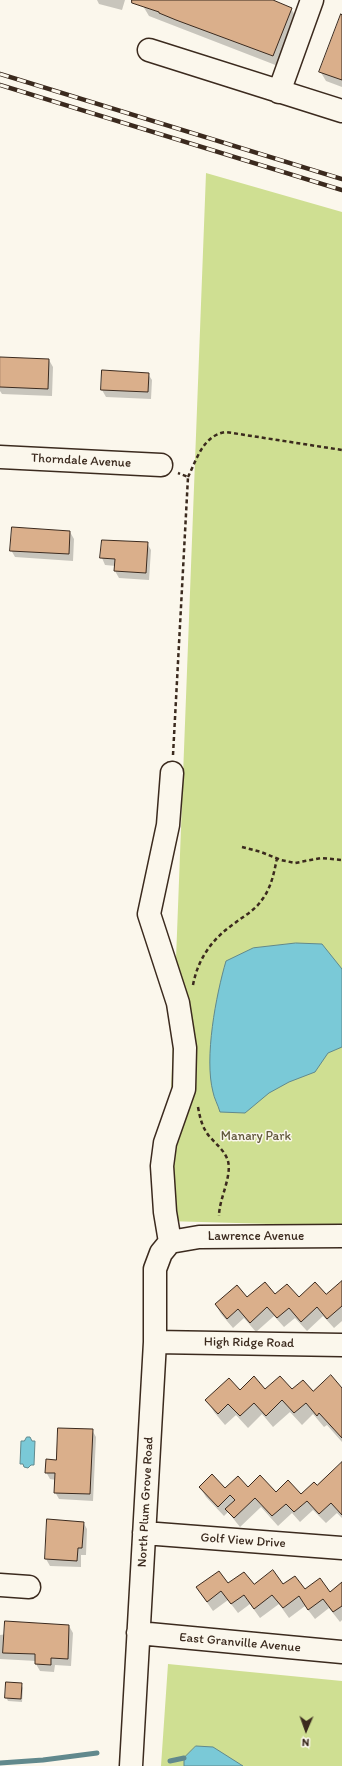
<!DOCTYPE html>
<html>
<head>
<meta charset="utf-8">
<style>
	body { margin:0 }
	#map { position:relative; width:342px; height:1766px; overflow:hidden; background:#fbf7ec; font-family:Itim,sans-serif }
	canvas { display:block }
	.north { position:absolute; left:286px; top:1710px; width:40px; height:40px; -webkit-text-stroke:3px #fbf7ec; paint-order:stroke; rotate:182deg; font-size:11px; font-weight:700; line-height:16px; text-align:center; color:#3b2a1e }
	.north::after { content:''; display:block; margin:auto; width:14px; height:18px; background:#3b2a1e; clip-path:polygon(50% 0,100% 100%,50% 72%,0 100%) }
</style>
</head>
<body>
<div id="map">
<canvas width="342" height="1766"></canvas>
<div class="north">N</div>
</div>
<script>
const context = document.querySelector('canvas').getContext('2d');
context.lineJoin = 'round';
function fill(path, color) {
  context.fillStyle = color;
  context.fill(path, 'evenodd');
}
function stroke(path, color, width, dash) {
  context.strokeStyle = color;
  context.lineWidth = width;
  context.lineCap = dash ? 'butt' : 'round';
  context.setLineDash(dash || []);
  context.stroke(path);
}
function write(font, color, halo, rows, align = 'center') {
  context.font = font + ' Itim,sans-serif';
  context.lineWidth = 3;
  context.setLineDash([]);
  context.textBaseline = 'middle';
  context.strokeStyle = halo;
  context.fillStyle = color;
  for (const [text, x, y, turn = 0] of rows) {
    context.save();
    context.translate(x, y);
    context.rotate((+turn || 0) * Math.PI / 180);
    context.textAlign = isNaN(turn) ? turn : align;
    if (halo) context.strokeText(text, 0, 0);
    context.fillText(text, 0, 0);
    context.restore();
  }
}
fill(new Path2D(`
	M206,173L342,212V1226L166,1221Z
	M168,1664L342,1681V1766H161Z`), '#cfdf92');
const water = new Path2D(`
	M296,943L322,944L342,969V1047L328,1053L315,1072L289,1082L269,1093L245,1113L220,1112C218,1105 214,1098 213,1092C204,1058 216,995 226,961L253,948Z
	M27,1437H30L32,1441H35L34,1465H31L28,1468L24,1467L23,1464H20L21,1441H24Z
	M196,1746L213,1747L243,1766H184V1758Z`);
fill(water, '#7ac9d7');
stroke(water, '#61898d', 1);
fill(new Path2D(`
	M97,0H125L122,10L99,4Z
	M145,0H269L291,9L297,18L278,66L149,16L143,6Z
	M342,23V87L326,81L320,71Z
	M0,358L49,360L53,367L52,396L2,394L0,391Z
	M148,374L152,380L151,399L106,397L102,390Z
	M70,532L74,539L73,561L15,557L11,550Z
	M147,543L151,550L149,580L119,578L115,571L116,566L105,565L102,558Z
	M342,1289V1321L334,1328L323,1316L307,1331L295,1318L284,1327L274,1316L256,1332L244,1318L233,1328L221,1314L216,1305L247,1299L275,1295L299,1299L326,1296Z
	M342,1389V1442L327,1425L324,1427L313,1414L302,1425L290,1412L273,1427L262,1414L248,1428L236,1415L225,1425L214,1412L207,1400L239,1391H292L313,1393Z
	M92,1430L96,1437L93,1501L59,1499L55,1492L56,1480L50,1479L46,1472Z
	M342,1463V1518L337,1513L326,1523L313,1510L300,1522L292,1513L278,1526L261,1507L240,1527L228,1512L224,1516L206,1497L200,1487L225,1489L248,1488L276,1493L301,1495L317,1487Z
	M83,1522L87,1529L86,1555H81V1567L50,1566L46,1559Z
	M342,1584V1620L340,1622L329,1608L315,1619L305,1606L289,1618L279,1604L260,1618L250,1604L238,1613L228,1600L213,1611L197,1588L228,1585L283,1586L305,1590L330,1593Z
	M69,1626L73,1633L71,1666L55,1665L54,1672L40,1671L36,1664V1661L0,1659V1635Z
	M21,1684L23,1688L22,1702L8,1701L6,1697Z`), '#0003');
stroke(new Path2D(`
	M170,1761L184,1758
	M0,1763L43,1760L97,1753`), '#61898d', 5);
const building = new Path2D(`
	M132,0H273L292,8L273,56L176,20L159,13V12L132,3Z
	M341,14L342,15V80L319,72Z
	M0,357L49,359L48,389L0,387Z
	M102,370L149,373L148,392L101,390Z
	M12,527L70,531L69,554L10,551Z
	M102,540L148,542L146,573L114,571L115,559L100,558Z
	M342,1281V1306L327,1319L317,1307L301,1322L289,1308L277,1318L267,1307L250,1323L238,1309L227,1319L215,1304L237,1285L247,1297L265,1282L275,1294L287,1284L299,1297L315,1282L326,1294Z
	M331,1375L342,1388V1438L319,1413L317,1416L306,1403L294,1413L282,1400L266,1416L254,1403L240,1416L228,1404L218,1414L205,1400L229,1378L240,1390L254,1376L265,1389L280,1376L292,1389L303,1380L313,1391Z
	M58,1428L93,1429L90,1494L54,1493L55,1473H45L46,1459L56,1460Z
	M342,1462V1515L331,1503L319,1514L307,1501L294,1512L286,1504L272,1516L255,1498L234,1518L225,1509L235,1500L230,1495L218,1507L199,1487L212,1474L225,1488L238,1476L248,1487L260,1475L276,1492L288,1480L301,1494L314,1482L317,1485Z
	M47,1519L84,1522L82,1548H78L77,1561L45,1559Z
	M273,1570L283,1584L295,1576L305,1589L320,1578L330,1592L342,1582V1606L333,1612L323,1599L308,1610L299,1596L283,1608L272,1595L254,1609L244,1595L231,1604L221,1591L207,1602L196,1587L219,1571L228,1583L244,1572L254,1584Z
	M5,1621L69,1625L68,1659L51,1658V1665L35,1664V1654L3,1653Z
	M6,1682L22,1683L21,1699L5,1698Z`);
fill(building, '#daaf8b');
stroke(building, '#3b2a1e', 1);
const minor = new Path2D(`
	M149,50L342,111
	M279,92L312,0
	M0,457L161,465
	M170,1242L165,1212L162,1166L165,1143L184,1089L185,1048L178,1003L149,914L168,825L172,773
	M170,1242L199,1237L342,1236
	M155,1342L342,1345
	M144,1533L342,1548
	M0,1585L29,1587
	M138,1633L342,1652
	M131,1766L155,1342V1269L161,1253L170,1242`);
stroke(minor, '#3b2a1e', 25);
stroke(new Path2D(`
	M188,477C197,459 203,435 226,432L342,450
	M173,755L188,477L178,473
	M242,847L261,852L281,860L295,863L321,858L342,860
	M193,985C198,958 213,938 235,923C244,916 255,910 261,901C271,889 274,873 277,858
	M198,1107C200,1118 202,1127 209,1136C216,1144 225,1151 228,1161C232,1177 219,1199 219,1216`), '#3b2a1e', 2.5, [4, 3]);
stroke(minor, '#fbf7ec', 22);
const rail = new Path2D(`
	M0,74L342,179
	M0,85L342,190`);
stroke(rail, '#3b2a1e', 4.5);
stroke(rail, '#fbf7ec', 3, [9]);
write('13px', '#3b2a1e', '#fbf7ec', [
	["Thorndale Avenue",81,461,3],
	["Lawrence Avenue",256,1237],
	["High Ridge Road",249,1343,1],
	["North Plum Grove Road",146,1502,-87],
	["Golf View Drive",243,1541,4],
	["East Granville Avenue",240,1643,5]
]);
write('13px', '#60573b', '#fbf7ec', [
	["Manary Park",256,1137]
]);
</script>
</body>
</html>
